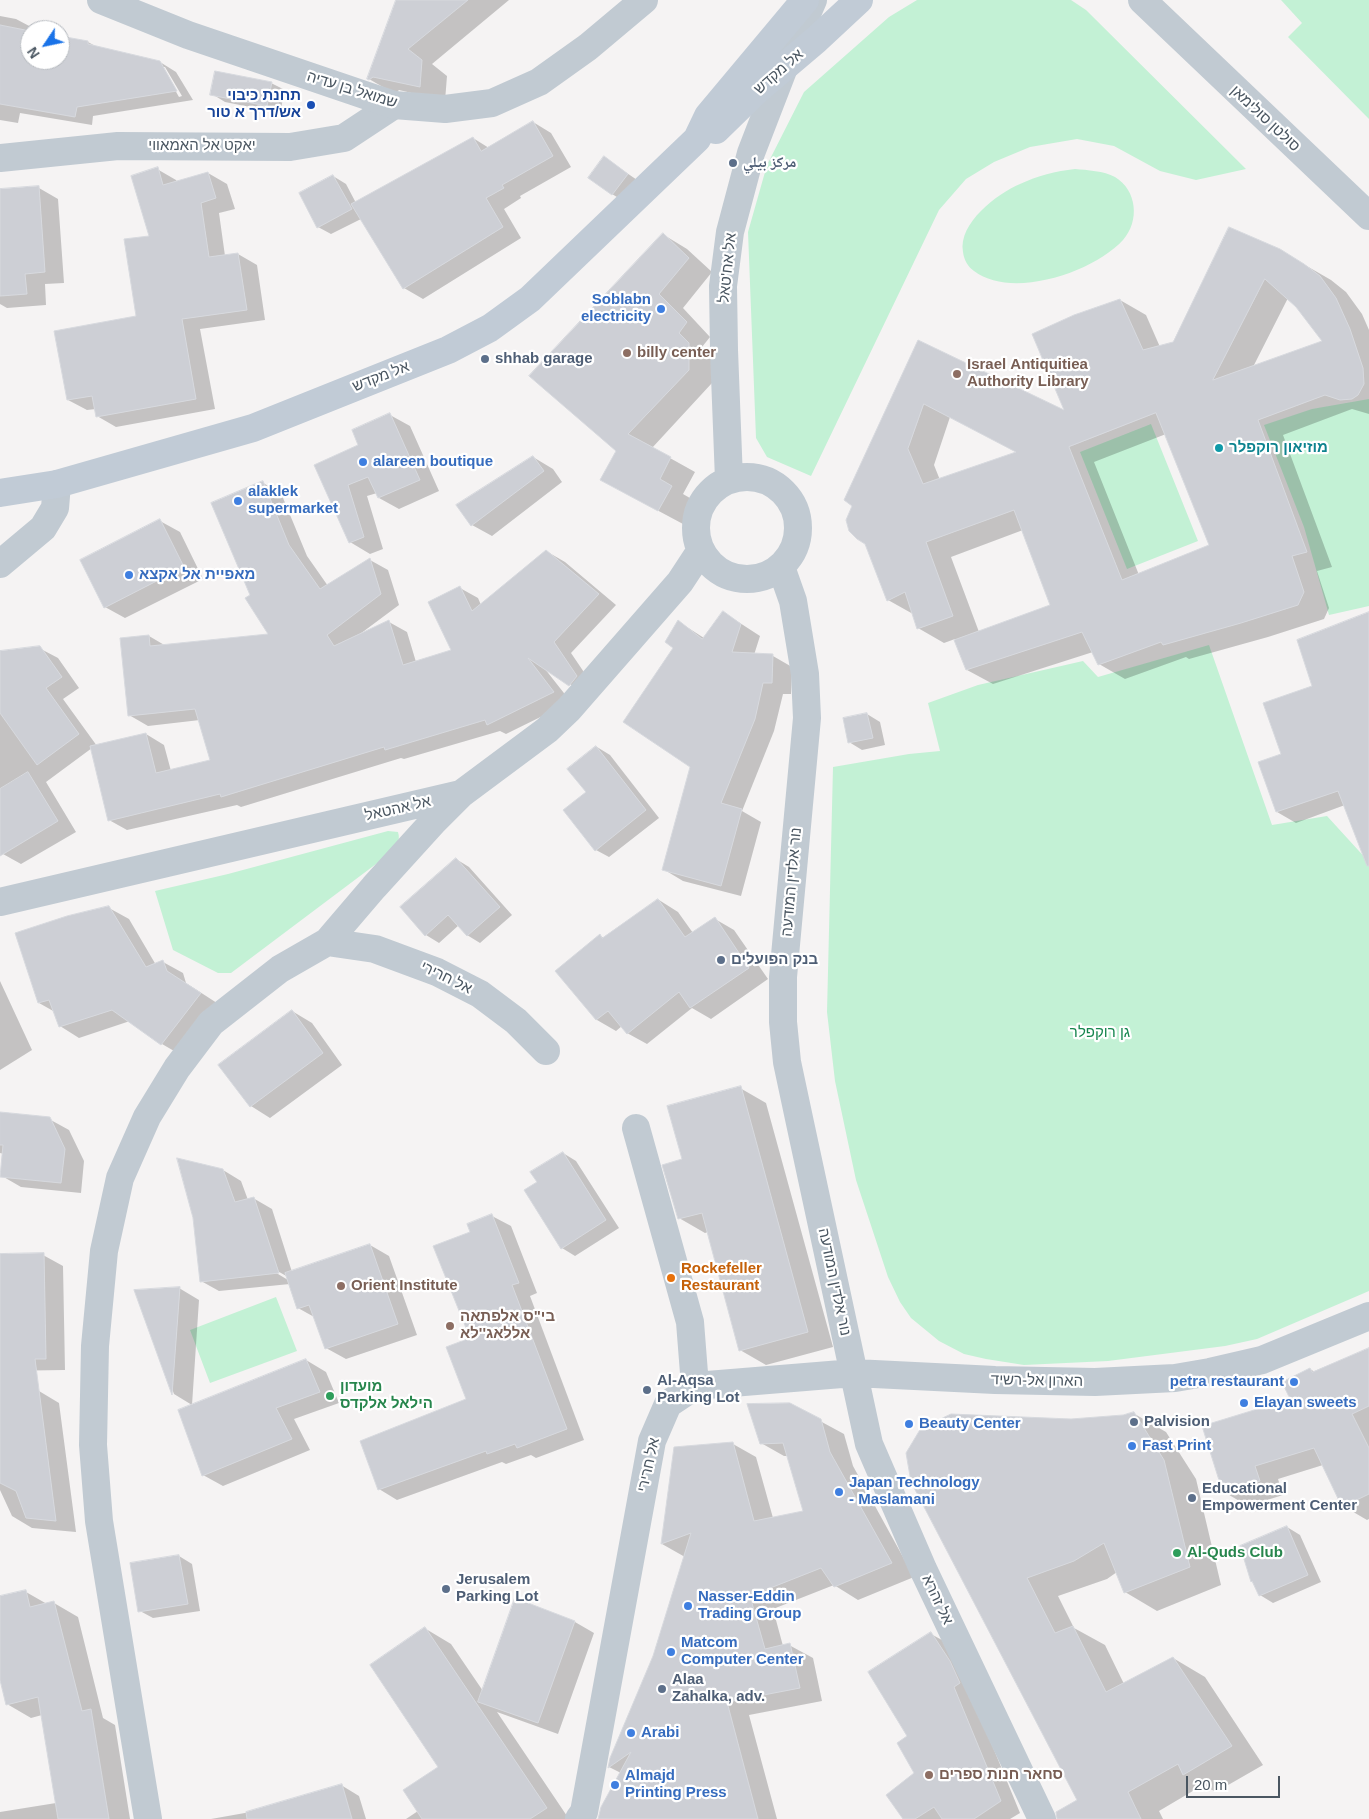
<!DOCTYPE html>
<html>
<head>
<meta charset="utf-8">
<style>
	body { margin:0 }
	#map { position:relative; width:1369px; height:1819px; overflow:hidden; background:#f5f3f3; font-family:Arial,sans-serif }
	canvas { display:block }
	.north { position:absolute; left:20px; top:20px; width:50px; height:50px; box-sizing:border-box; background:#fff; border:1px solid #b7bbc0; border-radius:50%; rotate:236deg; font-size:14px; font-weight:700; line-height:20px; text-align:center; color:#4a5661 }
	.north::after { content:''; display:block; margin:auto; width:18px; height:22px; background:#1a73e8; clip-path:polygon(50% 0,100% 100%,50% 72%,0 100%) }
	.scale { position:absolute; left:1186px; top:1776px; width:94px; height:22px; box-sizing:border-box; border:2px solid #4a5661; border-top:0; padding-left:6px; font-size:15px; line-height:18px; white-space:nowrap; color:#4a5661; -webkit-text-stroke:4px #fff; paint-order:stroke }
</style>
</head>
<body>
<div id="map">
<canvas width="1369" height="1819"></canvas>
<div class="north">N</div>
<div class="scale">20 m</div>
</div>
<script>
const context = document.querySelector('canvas').getContext('2d');
context.lineJoin = 'round';
function fill(path, color) {
  context.fillStyle = color;
  context.fill(path, 'evenodd');
}
function stroke(path, color, width, dash) {
  context.strokeStyle = color;
  context.lineWidth = width;
  context.lineCap = dash ? 'butt' : 'round';
  context.setLineDash(dash || []);
  context.stroke(path);
}
function write(font, color, halo, rows, align = 'center') {
  context.font = font + ' Arial,"Noto Naskh Arabic",Heebo,sans-serif';
  context.lineWidth = 4.5;
  context.setLineDash([]);
  context.textBaseline = 'middle';
  context.strokeStyle = halo;
  context.fillStyle = color;
  for (const [text, x, y, turn = 0] of rows) {
    context.save();
    context.translate(x, y);
    context.rotate((+turn || 0) * Math.PI / 180);
    context.textAlign = isNaN(turn) ? turn : align;
    if (halo) context.strokeText(text, 0, 0);
    context.fillText(text, 0, 0);
    context.restore();
  }
}
fill(new Path2D(`
	M917,0H1071L1086,10L1246,169L1196,180L1160,171L1114,146L1077,139L1030,147L994,162L966,179L939,210L811,476L767,457L756,438L748,232L767,165L804,92L889,17Z
	M1281,0H1369V119L1288,37L1302,23Z
	M1075,169C1087,170 1104,171 1115,177C1137,190 1140,221 1123,240C1094,272 1012,300 974,271C968,267 964,260 963,252C958,223 997,194 1020,184C1037,176 1056,171 1075,169Z
	M1369,399V606L1329,615L1304,527L1264,425L1312,409Z
	M1151,424L1198,541L1127,569L1080,452Z
	M1209,645L1272,825L1327,816L1369,862V1291L1257,1339L1225,1346L1108,1361L1024,1365L986,1359L964,1354L939,1341L911,1318L900,1302L888,1277L856,1180L835,1081L827,1012L833,767L909,754L940,751L928,703L978,685L1083,661L1098,677Z
	M388,831L398,832C401,842 396,848 388,855L231,973H218L173,950L155,891L228,874Z
	M276,1297L297,1351L210,1383L190,1330Z`), '#c3f1d5');
fill(new Path2D(`
	M397,0H509L432,64L447,76L445,101L399,90L395,94L369,79Z
	M0,16L16,19L33,28L32,30H30V60H60V37L88,42L99,48L160,62L176,72L193,100L93,116L92,125L20,113L18,123L0,120ZM162,67H165L182,96L179,97Z
	M271,83L285,90L280,113L225,102L212,94Z
	M533,122L551,133L571,167L520,196L521,198L504,209L521,238L423,299L404,288L361,219L331,234L318,227L333,176L346,184L356,203L473,138L489,148Z
	M605,158L640,182L625,202L612,194Z
	M157,169L176,180L177,182L208,173L227,184L235,209L219,213L225,256L238,254L257,265L265,320L200,329L215,409L116,427L97,416L96,409L87,410L68,400L137,317L151,237Z
	M39,188L58,199L64,283L45,284L46,305L7,308L0,304V190Z
	M664,235L687,249L712,272L683,308L710,337L702,347L713,357L712,383L652,448L695,472L683,494L695,501L683,524L625,493L617,451Z
	M1279,250L1331,280L1346,292L1362,314L1369,330V414L1352,409L1283,435L1332,567L1317,571L1329,608L1324,619L1268,637L1189,659L1186,657L1125,679L1099,664L1093,652L993,684L967,670L955,639L944,643L918,628L913,614L888,600L918,341L1067,413L1120,300L1146,315L1160,347L1174,343ZM1288,298L1297,306L1324,341L1253,367ZM950,417L1018,453L940,480L934,465ZM1166,434L1211,546L1139,575L1094,462ZM1023,530L1051,605L979,632L951,557Z
	M390,415L410,426L439,491L399,509L379,498L377,493L367,496L383,549L370,554L350,542L315,465L360,446Z
	M533,457L553,469L562,482L492,536L472,525Z
	M263,483L281,493L307,556L328,586L370,560L388,570L399,605L360,634L389,622L407,632L416,662L453,651L460,588L478,598L481,605L546,551L565,562L616,605L571,653L594,687L588,695L545,669L571,702L506,734L500,731L404,759L401,758L241,807L237,805L127,830L109,820L92,748L46,782L76,832L21,864L3,854L0,849V652L39,648L58,658L79,688L63,699L97,746L146,734L164,745L171,771L212,760L200,720L148,726L129,715L149,636L166,646L270,635L252,595Z
	M160,521L180,532L203,579L125,618L105,607Z
	M723,612L760,636L754,655L773,656L792,667L791,694H783L774,731L742,811L761,822L741,896L683,881L663,869L691,767L675,647L679,622L704,638Z
	M1369,613V841L1345,805L1296,823L1277,812L1260,763L1282,755L1314,686Z
	M867,714L880,722L885,745L862,750L849,742Z
	M597,747L610,755L659,818L609,857L596,850Z
	M456,859L469,867L512,915L480,943L467,935L459,925L439,943L426,935Z
	M659,900L678,912L693,933L715,919L734,930L768,979L711,1019L692,1008L647,1044L627,1033L622,1026L616,1031L597,1020L557,971L600,936L604,938Z
	M109,908L129,919L156,965L163,962L183,973L186,983L220,1005L181,1055L162,1044L130,1021L79,1038L60,1026L55,1012L39,1003Z
	M0,981L32,1050L0,1070Z
	M292,1011L312,1023L342,1065L270,1118L251,1106Z
	M740,1088L766,1103L833,1347L766,1365L740,1350L708,1232L705,1233L679,1218L684,1160Z
	M0,1114L49,1119L69,1130L84,1161L81,1193L21,1187L2,1176L4,1154L0,1153Z
	M563,1153L576,1161L619,1228L575,1256L562,1248Z
	M223,1170L241,1181L248,1200L253,1198L272,1209L292,1272L370,1245L389,1256L417,1335L346,1359L326,1348L316,1318L298,1308L290,1284L219,1291L201,1281L194,1218ZM274,1269L288,1277V1280L273,1271Z
	M492,1216L511,1226L537,1293L530,1296L584,1440L536,1458L531,1455L506,1464L502,1462L397,1500L379,1489L467,1399L471,1339Z
	M43,1255L63,1266L65,1370L0,1371V1256Z
	M179,1288L199,1300L192,1405L174,1394L135,1291Z
	M1369,1350V1519L1367,1520L1343,1506L1323,1465L1278,1479L1283,1495L1248,1506L1224,1492L1292,1400L1310,1369L1315,1372Z
	M306,1360L326,1372L339,1403L294,1419L310,1450L223,1486L203,1475Z
	M39,1391L59,1403L76,1532L32,1528L12,1516L0,1490V1399Z
	M1133,1413L1166,1432L1196,1479L1221,1585L1157,1611L1125,1592L1117,1572L1107,1579L1058,1596L1074,1628L1105,1645L1124,1684L1173,1658L1205,1677L1263,1765L1216,1792L1203,1785L1159,1811L1163,1819H1077L1078,1801L912,1481L1071,1420L1123,1416Z
	M820,1421L844,1434L853,1466L914,1577L858,1600L834,1585L773,1609L783,1646L789,1645L813,1658L822,1701L749,1715L777,1819H599L621,1773L609,1767L654,1656L685,1557L662,1544L675,1449L733,1444L756,1457L773,1518L804,1512L788,1456H784L761,1443Z
	M1287,1527L1300,1535L1321,1582L1273,1603L1260,1595Z
	M179,1556L192,1564L200,1611L153,1618L140,1611Z
	M26,1592L47,1604L54,1603L78,1617L103,1718L115,1725L130,1819H0V1812L56,1803L42,1715L31,1718L7,1704L0,1674V1598Z
	M516,1600L575,1622L594,1633L558,1734L497,1712L569,1819H406L418,1811L440,1767L426,1629L451,1644L483,1691Z
	M931,1634L951,1645L1020,1813L1010,1819H904L916,1774L909,1736Z
	M341,1785L359,1796L366,1819H211L256,1811Z`), '#0003');
const building = new Path2D(`
	M396,0H468L408,49L422,60L420,87L373,77L369,80L367,79Z
	M0,25L30,31V60H60V36L88,41V44L160,61L177,91L77,107L75,117L0,104Z
	M215,71L272,82L267,106L210,95Z
	M533,121L553,156L502,185L504,188L486,198L503,227L403,289L351,204L473,137L481,151Z
	M604,156L628,174L612,195L588,178Z
	M158,167L163,185L208,172L216,198L201,203L209,257L238,253L247,310L182,319L196,399L96,417L92,396L67,400L54,331L136,316L124,239L149,236L131,176Z
	M333,175L352,209L317,228L299,193Z
	M39,186L45,272L25,274L27,294L0,296V189Z
	M1229,227L1280,249L1304,264L1320,276L1336,298L1350,329L1363,368L1364,384L1358,395L1352,399L1340,400L1325,395L1258,420L1307,552L1292,556L1304,592L1298,605L1241,623L1163,645L1161,642L1098,665L1082,632L966,670L954,640L1050,605L1014,510L926,542L953,616L917,629L905,592L887,601L865,544L857,539L849,531L846,520L852,506L844,500L918,340L1064,410L1032,334L1074,315L1120,299L1143,350L1173,342ZM1265,279L1296,307L1322,341L1213,380ZM924,404L1016,452L923,484L908,449ZM1156,413L1209,545L1122,580L1069,447Z
	M663,233L689,258L659,294L687,322L679,333L689,343V370L628,434L671,457L660,479L672,486L658,511L600,480L616,451L529,376Z
	M390,413L420,480L378,498L368,477L348,485L364,537L349,543L314,465L358,445L352,430Z
	M533,456L544,471L471,526L456,505Z
	M263,481L289,545L320,589L370,558L381,594L327,635L334,646L389,620L403,665L451,650L428,602L460,586L472,611L546,550L599,594L554,642L577,676L569,686L528,658L554,692L487,725L485,720L385,750L384,747L221,797L220,794L108,821L90,746L146,733L156,773L210,760L195,709L128,716L120,638L149,635L150,646L268,634L245,598L250,595L211,503Z
	M160,519L184,567L104,608L80,560Z
	M723,611L741,624L732,652L773,654L772,683H763L755,719L721,803L742,809L721,886L662,870L690,767L623,722L673,648L665,642L678,620L702,639Z
	M1369,612V866H1367L1338,791L1276,812L1258,762L1281,754L1263,703L1312,686L1297,640Z
	M40,646L62,677L46,688L79,734L37,765L0,713V651Z
	M867,713L873,738L848,743L843,718Z
	M596,746L646,810L595,851L563,810L586,792L567,769Z
	M28,772L58,821L0,856V789Z
	M456,858L500,907L467,936L448,915L425,936L400,907Z
	M658,899L685,937L715,917L749,968L690,1008L679,992L627,1034L608,1011L596,1020L555,971L600,934L602,938Z
	M109,906L146,967L163,960L167,971L201,993L161,1045L112,1010L59,1027L49,1000L38,1003L15,933L67,916Z
	M292,1010L323,1053L250,1107L218,1065Z
	M741,1086L808,1332L739,1351L702,1213L678,1219L662,1165L682,1159L667,1106Z
	M0,1112L50,1117L65,1149L61,1183L0,1177L3,1145H0Z
	M563,1152L606,1220L561,1249L524,1190L537,1182L530,1172Z
	M177,1158L223,1169L235,1202L254,1197L279,1273L200,1282L193,1218Z
	M492,1214L519,1283L512,1285L567,1429L517,1448L515,1444L487,1454L486,1451L378,1490L360,1441L466,1399L446,1347L470,1338L433,1246L470,1232L467,1224Z
	M370,1244L398,1324L325,1349L309,1305L297,1309L285,1273Z
	M44,1253L46,1359H35L56,1521L26,1518L16,1491L0,1483V1254Z
	M180,1287L172,1395L134,1290Z
	M1369,1348V1406L1352,1414L1369,1448V1494L1342,1507L1314,1448L1255,1466L1260,1481L1223,1493L1202,1426L1290,1399L1282,1382L1310,1368L1312,1372Z
	M306,1359L320,1392L276,1408L292,1439L202,1476L178,1410Z
	M790,1403L821,1419L830,1452L892,1563L834,1587L821,1568L750,1596L765,1649L790,1643L800,1688L727,1702L758,1819H598L601,1807L631,1752L608,1768L610,1758L653,1656L691,1533L661,1544L674,1447L733,1442L754,1521L803,1511L783,1443L760,1444L747,1404Z
	M1134,1412L1164,1460L1190,1567L1124,1593L1104,1543L1074,1561L1027,1578L1055,1633L1073,1626L1106,1692L1173,1657L1232,1746L1183,1775L1178,1764L1128,1792L1141,1819H1057L1056,1812L1077,1800L911,1482L906,1453L921,1428L951,1414L1071,1419L1123,1415Z
	M1287,1526L1308,1575L1259,1596L1252,1581L1251,1582L1240,1546Z
	M179,1555L188,1604L138,1612L130,1563Z
	M26,1590L30,1607L54,1601L82,1711L91,1709L109,1819H58L38,1697L6,1705L0,1680V1596Z
	M515,1598L575,1621L538,1723L478,1702Z
	M425,1627L547,1808L530,1819H422L403,1790L438,1767L370,1665Z
	M931,1632L950,1661L960,1683L954,1687L1001,1801L974,1819H942L934,1807L915,1819H903L886,1795L914,1773L897,1743L907,1736L868,1672Z
	M342,1784L352,1819H247L246,1812Z`);
fill(building, '#cdcfd5');
stroke(building, '#d7d9de', 1);
stroke(new Path2D(`
	M0,158L118,146L290,147L344,138L394,105
	M696 528a51 51 0 1 1 102 0a51 51 0 1 1-102 0Z
	M729,480L724,350L723,286L730,232L751,153L785,65L813,0
	M0,564L43,528L55,508L57,484
	M781,567L793,601L805,674L807,718L783,977V1022L787,1062L800,1123L869,1444L923,1569L1042,1819
	M0,902L461,794L547,730L569,709L680,582L701,550
	M327,942L375,949L437,972L480,994L516,1021L546,1051
	M636,1128L690,1322L695,1386
	M148,1819L99,1521L93,1445L95,1346L104,1251L120,1178L147,1117L177,1068L211,1023L280,969L327,942L374,887L434,821L461,794
	M579,1819L584,1812L652,1441L668,1404L695,1386L854,1373L995,1380L1095,1382L1175,1378L1210,1372L1262,1360L1369,1316`), '#c1cad2', 28);
stroke(new Path2D(`
	M101,0L188,35L394,105L445,109L492,103L539,82L588,47L644,0
	M1142,0L1369,216`), '#c1cad2', 28);
stroke(new Path2D(`
	M716,130L757,90L816,40L859,0
	M0,493L57,484L253,428L448,350L490,328L530,299L697,139L708,116L805,0`), '#c1cbd6', 28);
for (const [x, y, r, color] of [
	[311,105,5,"#1a4fb4"],
	[733,163,5,"#5c6f8a"],
	[661,309,5,"#3f7fe0"],
	[627,353,5,"#8d6e63"],
	[485,359,5,"#5c6f8a"],
	[957,374,5,"#8d6e63"],
	[1219,448,5,"#0f9aa8"],
	[363,462,5,"#3f7fe0"],
	[238,501,5,"#3f7fe0"],
	[129,575,5,"#3f7fe0"],
	[721,960,5,"#5c6f8a"],
	[671,1278,5,"#e8710a"],
	[341,1286,5,"#8d6e63"],
	[450,1326,5,"#8d6e63"],
	[1294,1382,5,"#3f7fe0"],
	[647,1390,5,"#5c6f8a"],
	[330,1396,5,"#2e9e5b"],
	[1244,1403,5,"#3f7fe0"],
	[1134,1422,5,"#5c6f8a"],
	[909,1424,5,"#3f7fe0"],
	[1132,1446,5,"#3f7fe0"],
	[839,1492,5,"#3f7fe0"],
	[1192,1498,5,"#5c6f8a"],
	[1177,1553,5,"#2e9e5b"],
	[446,1589,5,"#5c6f8a"],
	[688,1606,5,"#3f7fe0"],
	[671,1652,5,"#3f7fe0"],
	[662,1689,5,"#5c6f8a"],
	[631,1733,5,"#3f7fe0"],
	[929,1775,5,"#8d6e63"],
	[615,1785,5,"#3f7fe0"]
]) {
  const dot = new Path2D();
  dot.arc(x, y, r, 0, 2 * Math.PI);
  context.fillStyle = color;
  context.fill(dot);
  stroke(dot, '#fff', 2);
}
write('15px', '#4a5661', '#fff', [
	["אל מקדש",779,72,-41],
	["שמואל בן עדיה",352,90,17],
	["סולטן סולימאן",1265,119,43],
	["יאקט אל האמאווי",202,146],
	["אל אח'טאל",728,268,-84],
	["אל מקדש",381,377,-21],
	["אל אהטאל",398,809,-13],
	["נור אלדין המודעה",792,882,-85],
	["אל חרירי",446,978,26],
	["נור אלדין המודעה",834,1282,78],
	["הארון אל-רשיד",1037,1381,1],
	["אל חרירי",649,1465,-77],
	["אל זהרא",937,1600,65]
]);
write('bold 15px', '#164399', '#fff', [
	["תחנת כיבוי",301,96],
	["אש/דרך א טור",301,113]
], 'right');
write('bold 15px', '#4e5e75', '#fff', [
	["مركز بيلي",743,163],
	["shhab garage",495,359],
	["בנק הפועלים",731,960],
	["Al-Aqsa",657,1381],
	["Parking Lot",657,1398],
	["Palvision",1144,1422],
	["Educational",1202,1489],
	["Empowerment Center",1202,1506],
	["Jerusalem",456,1580],
	["Parking Lot",456,1597],
	["Alaa",672,1680],
	["Zahalka, adv.",672,1697]
], 'left');
write('bold 15px', '#366cbe', '#fff', [
	["Soblabn",651,300,"right"],
	["electricity",651,317,"right"],
	["alareen boutique",373,462],
	["alaklek",248,492],
	["supermarket",248,509],
	["מאפיית אל אקצא",139,575],
	["petra restaurant",1284,1382,"right"],
	["Elayan sweets",1254,1403],
	["Beauty Center",919,1424],
	["Fast Print",1142,1446],
	["Japan Technology",849,1483],
	["- Maslamani",849,1500],
	["Nasser-Eddin",698,1597],
	["Trading Group",698,1614],
	["Matcom",681,1643],
	["Computer Center",681,1660],
	["Arabi",641,1733],
	["Almajd",625,1776],
	["Printing Press",625,1793]
], 'left');
write('bold 15px', '#785e54', '#fff', [
	["billy center",637,353],
	["Israel Antiquitiea",967,365],
	["Authority Library",967,382],
	["Orient Institute",351,1286],
	["בי\"ס אלפתאה",460,1317],
	["אללאג''לא",460,1334],
	["סחאר חנות ספרים",939,1775]
], 'left');
write('bold 15px', '#0d838f', '#fff', [
	["מוזיאון רוקפלר",1229,448]
], 'left');
write('15px', '#17864f', '#fff', [
	["גן רוקפלר",1100,1033]
]);
write('bold 15px', '#c56008', '#fff', [
	["Rockefeller",681,1269],
	["Restaurant",681,1286]
], 'left');
write('bold 15px', '#27864d', '#fff', [
	["מועדון",340,1387],
	["הילאל אלקדס",340,1404],
	["Al-Quds Club",1187,1553]
], 'left');
</script>
</body>
</html>
